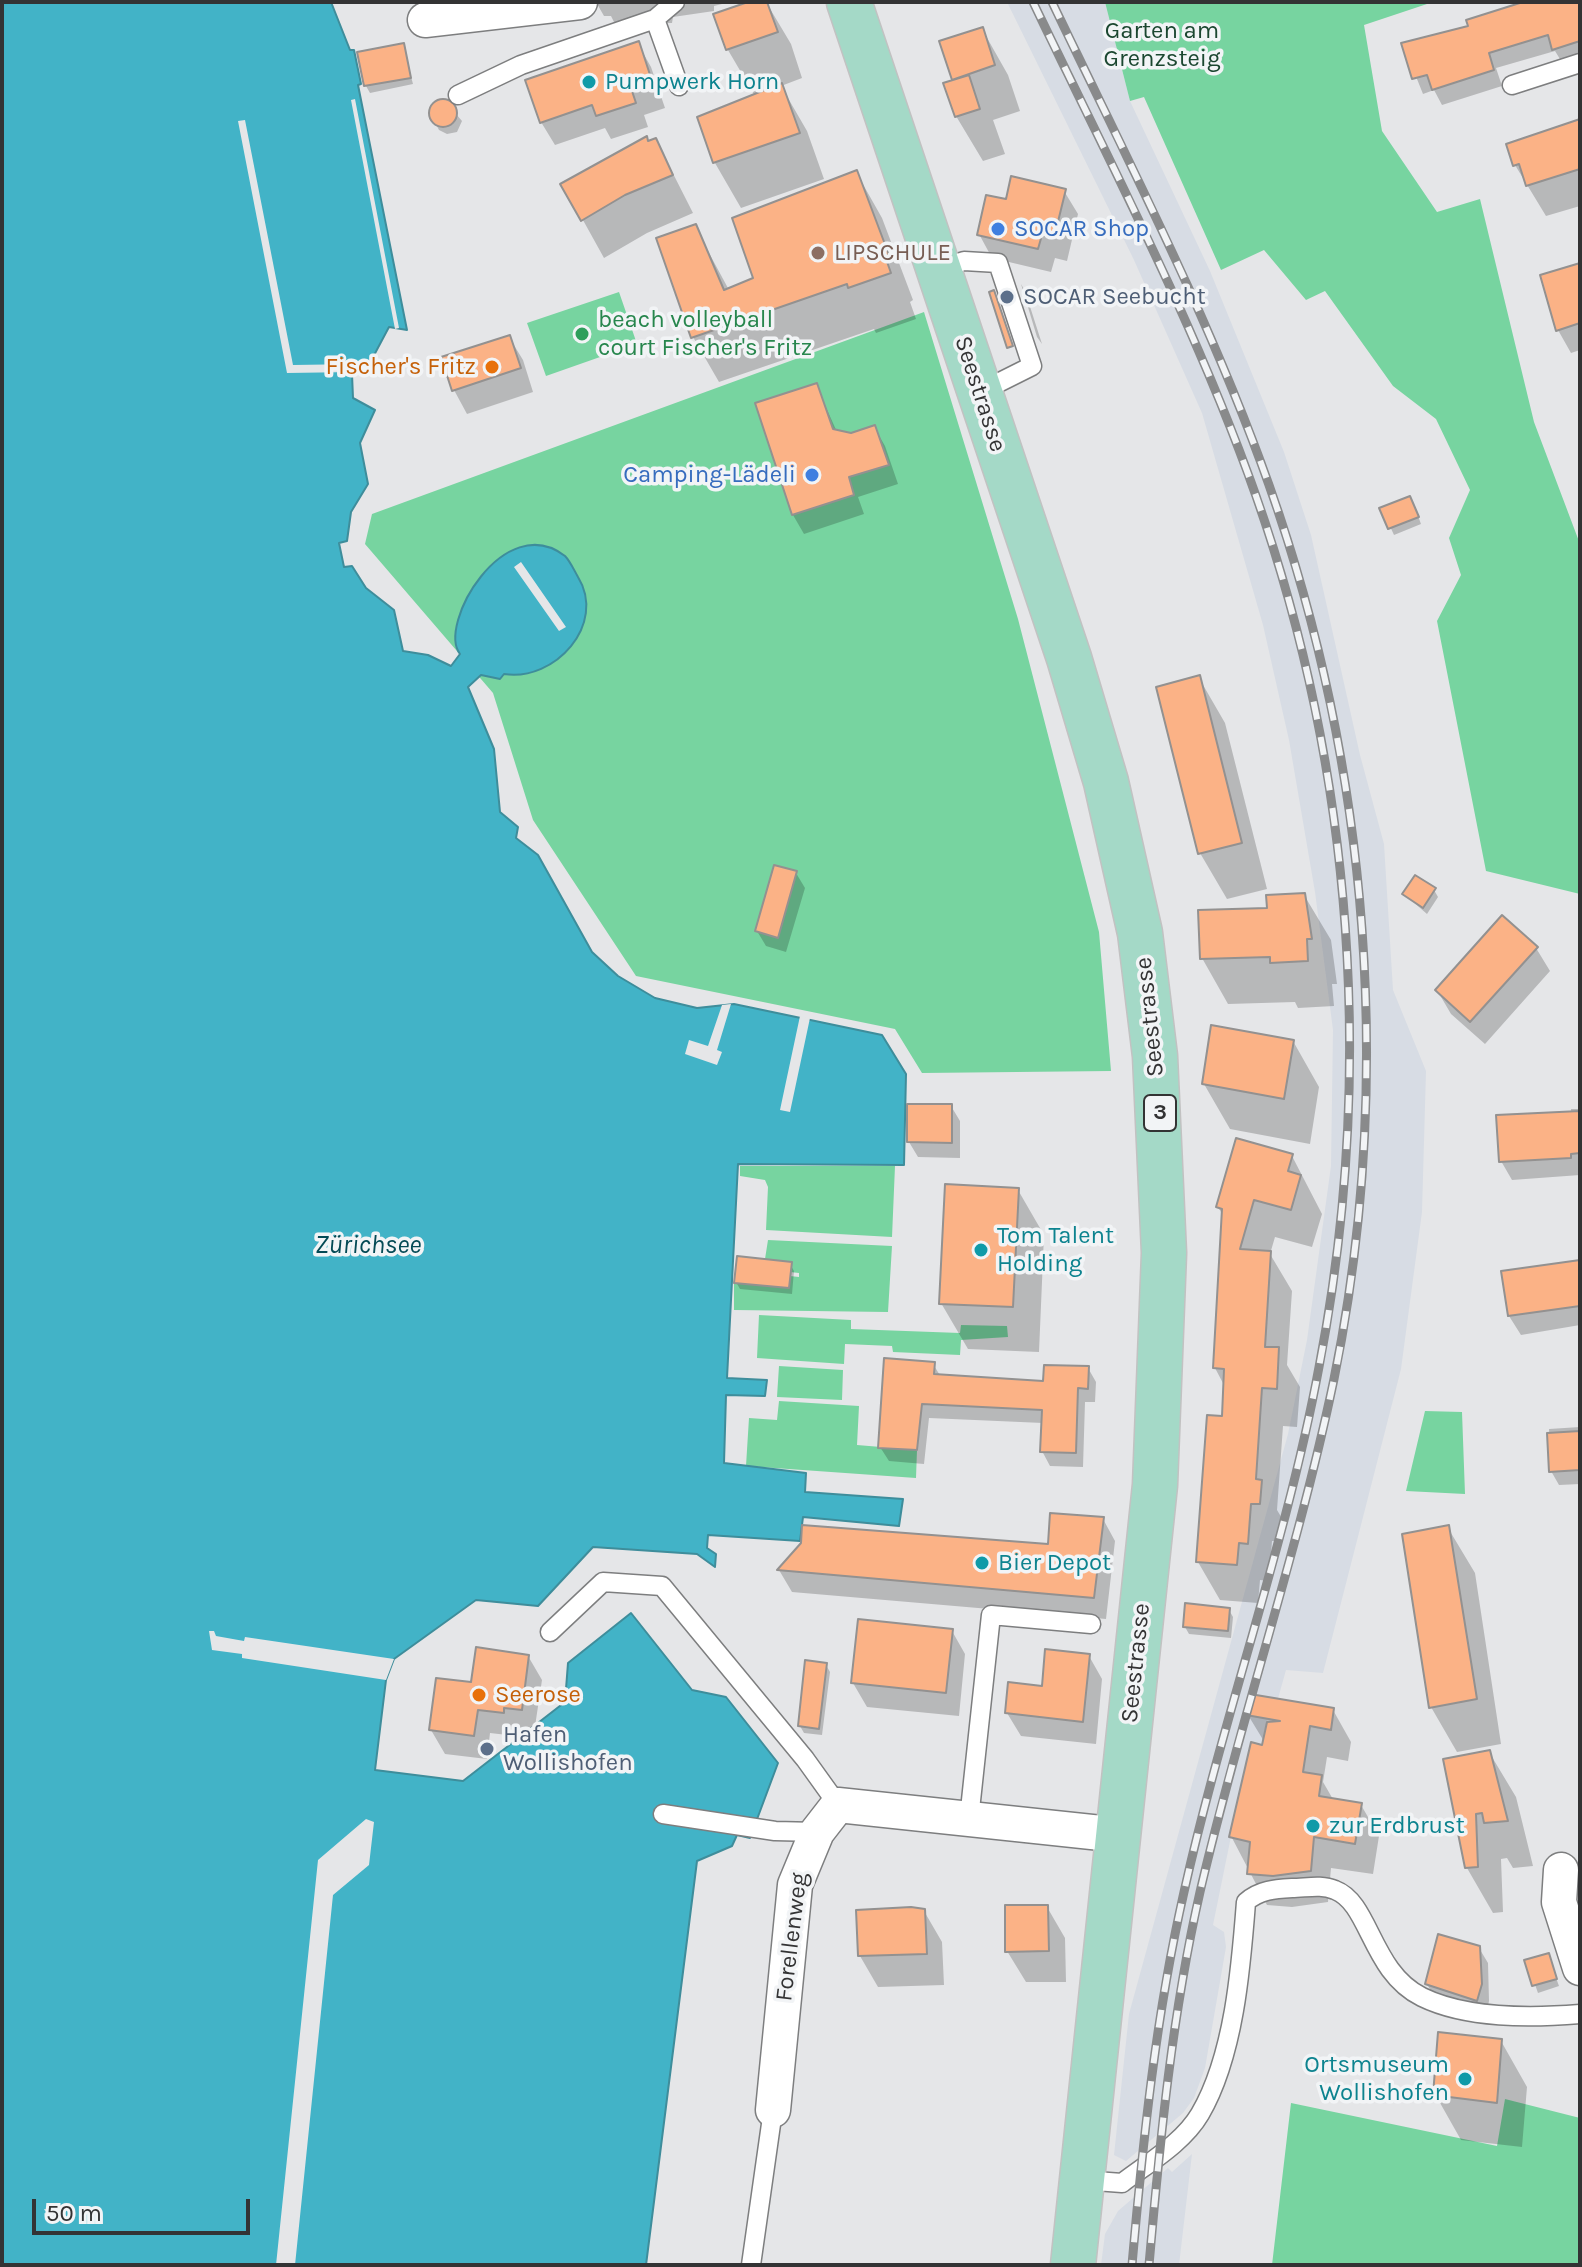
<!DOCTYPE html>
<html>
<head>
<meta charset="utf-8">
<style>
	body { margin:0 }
	#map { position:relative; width:1582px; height:2267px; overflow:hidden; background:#e5e6e8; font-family:Karla,sans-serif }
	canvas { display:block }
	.frame { position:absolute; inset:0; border:4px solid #333334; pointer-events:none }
	.scale { position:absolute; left:32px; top:2199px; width:218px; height:36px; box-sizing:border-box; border:4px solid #333334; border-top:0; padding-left:10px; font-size:24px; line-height:28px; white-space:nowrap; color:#333334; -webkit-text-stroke:6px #f2f4f6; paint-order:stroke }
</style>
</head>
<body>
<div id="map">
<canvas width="1582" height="2267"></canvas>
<div class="frame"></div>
<div class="scale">50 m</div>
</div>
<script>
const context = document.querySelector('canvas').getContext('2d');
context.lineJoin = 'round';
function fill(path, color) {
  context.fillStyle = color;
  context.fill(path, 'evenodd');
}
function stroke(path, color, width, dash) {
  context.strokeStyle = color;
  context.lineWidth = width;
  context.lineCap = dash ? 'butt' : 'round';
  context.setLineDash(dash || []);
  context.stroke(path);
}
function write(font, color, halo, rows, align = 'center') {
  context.font = font + ' Karla,sans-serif';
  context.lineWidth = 7;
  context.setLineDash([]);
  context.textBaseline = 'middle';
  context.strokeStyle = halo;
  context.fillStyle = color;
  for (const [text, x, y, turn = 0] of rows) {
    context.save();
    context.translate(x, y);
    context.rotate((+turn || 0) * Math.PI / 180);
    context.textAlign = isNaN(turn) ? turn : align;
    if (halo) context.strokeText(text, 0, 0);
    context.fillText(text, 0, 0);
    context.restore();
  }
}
fill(new Path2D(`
	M1007,2H1105L1130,101L1210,271L1284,452L1311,535L1360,755L1384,844L1393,990L1426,1071L1422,1212L1401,1369L1323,1673L1286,1670L1272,1720H1267L1261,1744L1250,1743L1213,1925L1224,1932L1226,1947L1205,2068L1194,2098L1183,2113L1126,2161L1114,2155L1129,2014L1288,1434L1307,1340L1331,1166L1333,1030L1315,892L1289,740L1263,625L1202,413L1134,260Z
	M1192,2154L1179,2265H1101L1105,2234L1118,2211L1168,2168L1172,2172Z`), '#d7dce4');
fill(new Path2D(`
	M1105,2H1433L1364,25L1382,131L1437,212L1480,199L1534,422L1580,544V894L1486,871L1437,621L1461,575L1449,538L1470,490L1436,419L1393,386L1325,291L1306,300L1264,250L1221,270L1144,97L1130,101Z
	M619,292L637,344L546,376L527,323Z
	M924,312L1018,619L1099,932L1111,1071L922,1073L895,1029L636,976L533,820L493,693L365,544L372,514Z
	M740,1166H895L892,1237L766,1230L768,1187L765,1180L740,1176Z
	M768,1240L892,1246L888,1312L734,1310V1283L788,1288L790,1276L799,1277V1273L790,1272L791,1262L765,1259Z
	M759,1315L851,1320V1329L960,1333L961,1325L1007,1326L1008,1337L961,1340L960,1355L893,1352L892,1346L845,1344L844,1364L757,1358Z
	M779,1366L843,1370L842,1400L777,1397Z
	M779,1401L859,1406L857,1445L917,1450L916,1478L746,1466L749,1418L777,1420Z
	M1425,1411L1462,1412L1465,1494L1406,1491Z
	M1505,2099L1580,2118V2265H1272L1291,2103L1497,2146Z`), '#77d4a0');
const water = new Path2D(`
	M2,2H331L350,50H354L361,84L358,85L407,330L389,327L372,359L352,374L353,398L375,410L360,443L368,484L351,512L347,541L339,543L344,567L352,566L366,588L394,610L403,651L428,655L451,666L460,654C437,625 504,509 565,556C570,561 574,570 578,577C607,624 555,682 504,674L500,679L481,675L468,687L494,749L500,812L518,827L516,838L538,855L592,952L618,976L655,998L697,1008L734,1004L882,1035L906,1074L904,1165L738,1164L727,1378L767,1380L765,1396L726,1395L724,1463L806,1473L805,1492L903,1499L899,1526L803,1517L800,1541L708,1535L707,1548L716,1554L715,1567L697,1554L593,1547L538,1606L476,1600L394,1659L386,1680L375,1770L463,1781L565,1702L568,1663L631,1613L692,1690L726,1697L778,1763L750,1838L737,1835L732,1846L697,1861L646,2265H2Z`);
fill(water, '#42b3c7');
stroke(water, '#3e8d9b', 2);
fill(new Path2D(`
	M355,99L399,328L395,329L351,100Z
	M245,120L293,365L359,364L361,366L354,372L287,373L238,121Z
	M521,562L566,627L559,631L514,567Z
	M731,1004L717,1050L722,1052L717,1065L685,1054L689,1040L708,1046L722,1005Z
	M800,1016L810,1018L790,1112L780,1110Z
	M209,1631H214L216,1636L244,1641L245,1637L394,1659L386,1680L242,1658V1654L212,1650Z
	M366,1819L374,1822L369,1865L333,1895L295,2265H276L318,1860Z`), '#e5e6e8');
fill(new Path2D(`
	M596,2H730L714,6V11L673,17L672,23L615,24L611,16H604Z
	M754,2H766L791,44L802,78L781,86L807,131L824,179L741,208L715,163L699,119L755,96L728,50L716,15Z
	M1527,2H1580V59L1563,64L1555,51L1496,68L1502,86L1442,105L1434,90L1423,94L1403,44L1471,27Z
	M982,29L1008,75L1020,111L993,120L1005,154L983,161L956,116L954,79Z
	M638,44L651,67L665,108L644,115L648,127L611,139L605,128L555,145L541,122Z
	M403,46L413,84L370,93L366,86Z
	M444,100L462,121L457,132L447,134L439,130L430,113L434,103Z
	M1580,122V206L1546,216L1515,165Z
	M656,140L693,213L647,233L604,258L563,184Z
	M856,172L882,218L913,300L910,302L916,319L876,333L874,329L719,382L693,337L695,227L729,290L755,280Z
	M1064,191L1078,214L1067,261L1055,258L1051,272L992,258L979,234L1007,201Z
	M1580,265V350L1571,353L1558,330Z
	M1021,284L1025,291L1042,344L1037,337Z
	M509,337L523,360L533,392L467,414L454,390Z
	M816,385L837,432L851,435L874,427L885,446L898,484L858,497L864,514L804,534L793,515L757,404Z
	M1414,505L1421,524L1394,535L1382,509Z
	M1199,678L1225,723L1267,889L1227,899L1200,853L1158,688Z
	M796,873L805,888L786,952L766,946L757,931Z
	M1434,890L1438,897L1427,914L1404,894Z
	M1304,895L1331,940L1337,984H1332L1334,1006L1298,1008L1295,1002L1228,1004L1202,958L1269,910Z
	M1536,948L1550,971L1485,1044L1451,1014L1437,990Z
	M1293,1041L1319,1087L1310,1144L1230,1129L1204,1084Z
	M951,1106L960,1121V1158L918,1157L909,1142Z
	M1571,1109H1580V1175L1512,1180L1501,1161L1571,1113Z
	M1292,1156L1322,1214L1312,1247L1275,1237L1270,1254L1292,1291L1287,1365L1300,1387L1297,1427L1283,1426L1277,1510L1283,1520L1281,1541H1272L1269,1581L1260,1580L1258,1603L1220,1600L1198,1562L1224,1419L1225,1387L1215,1368L1224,1217L1218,1207Z
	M1018,1190L1044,1235L1039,1352L968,1349L941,1303Z
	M1580,1258V1325L1521,1335L1509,1316Z
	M790,1264L794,1271L792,1294L740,1289L736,1282Z
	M933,1364L941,1377L1045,1383L1088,1368L1096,1382L1095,1402H1085L1083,1467L1050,1466L1042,1451L1043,1423L929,1418L924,1464L889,1461L880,1447Z
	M1580,1427V1484L1559,1485L1551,1471L1549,1429Z
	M1103,1519L1115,1541L1106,1619L792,1592L779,1570L803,1544L1050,1546Z
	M1448,1528L1475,1573L1501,1744L1457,1752L1431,1707Z
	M1229,1610L1233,1617L1231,1638L1189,1634L1185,1627Z
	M952,1631L965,1654L959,1716L867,1707L853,1683Z
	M528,1656L542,1680L534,1733L517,1731L516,1736L490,1733L487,1759L445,1754L431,1730L473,1685Z
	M1089,1656L1102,1679L1096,1744L1021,1736L1007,1713Z
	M826,1665L830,1672L822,1735L804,1733L800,1726Z
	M1333,1710L1351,1742L1348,1761L1327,1757L1323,1782L1334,1801L1361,1805L1379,1836L1373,1874L1331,1868L1328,1902L1292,1907L1267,1905L1231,1836L1265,1743L1248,1715Z
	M1489,1752L1516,1797L1533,1866L1513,1868L1507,1858L1501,1859L1503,1912L1493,1913L1467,1868L1445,1760Z
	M1047,1907L1065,1938L1066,1982H1026L1007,1951Z
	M924,1911L942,1942L944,1985L878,1987L860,1956Z
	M1479,1948L1488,1963L1489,2001L1486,2015L1436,2000L1427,1984Z
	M1548,1956L1559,1986L1538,1993L1527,1962Z
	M1501,2041L1527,2087L1522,2147L1461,2140L1435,2094Z`), '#0003');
const building = new Path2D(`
	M748,2H767L778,32L726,50L713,14Z
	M1523,2H1580V41L1552,50L1548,35L1489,53L1494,70L1432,90L1427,75L1412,79L1401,43L1468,26L1466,20Z
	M983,27L995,65L952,80L939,41Z
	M639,41L653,84L632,91L636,103L596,116L592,105L540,123L525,80Z
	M404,43L411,78L364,86L357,52Z
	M969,75L980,109L955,117L943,83Z
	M782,83L800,133L713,163L697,117Z
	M429 113a14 14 0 1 1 28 0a14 14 0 1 1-28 0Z
	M1580,119V169L1526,186L1519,164L1513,166L1506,144Z
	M647,136L648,141L656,138L673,175L625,195L581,221L560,184Z
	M857,170L889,255L885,256L891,273L848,288L847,284L691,338L656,238L696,224L724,290L753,278L732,218Z
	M1011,176L1066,189L1054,238L1042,235L1038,249L977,235L986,195L1006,199Z
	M1580,263V323L1556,331L1540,275Z
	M994,290L1013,346L1007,348L989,292Z
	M510,335L521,368L452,391L441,357Z
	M817,383L833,429L851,433L875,425L889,465L849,477L854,495L792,515L755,403Z
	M1410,496L1419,517L1388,529L1379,508Z
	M1200,675L1242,843L1198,854L1156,687Z
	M774,865L797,871L778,938L755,931Z
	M1415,875L1436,888L1423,908L1402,894Z
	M1305,893L1312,939H1307L1308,961L1270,963V957L1200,959L1198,910L1267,908L1266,895Z
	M1502,915L1538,947L1470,1022L1435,990Z
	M1211,1025L1294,1040L1284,1099L1202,1084Z
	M907,1104H952V1143L907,1142Z
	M1580,1111V1153L1571,1154V1158L1499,1162L1496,1115Z
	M1236,1138L1293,1154L1288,1171L1301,1175L1291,1210L1254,1200L1240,1249L1271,1251L1265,1347H1279L1277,1389L1262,1388L1256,1479L1262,1480L1260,1504H1251L1248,1544L1239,1543L1237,1565L1196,1562L1207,1415L1222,1416L1224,1369L1213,1368L1222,1209L1216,1207Z
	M945,1184L1019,1188L1013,1307L939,1304Z
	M737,1256L792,1262L789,1288L734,1283Z
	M1580,1260V1306L1508,1316L1501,1271Z
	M884,1358L935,1362L934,1374L1043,1381L1044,1365L1089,1366L1088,1389L1078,1388L1076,1453L1040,1452L1042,1410L922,1404L917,1450L878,1448Z
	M1580,1431V1470L1549,1472L1547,1433Z
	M1050,1513L1104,1517L1094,1598L777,1570L801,1543L802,1525L1048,1544Z
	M1449,1525L1477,1699L1429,1708L1402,1534Z
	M1185,1603L1230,1608L1228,1631L1183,1627Z
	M858,1619L953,1629L946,1693L851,1683Z
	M476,1647L529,1655L522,1710L504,1708V1713L478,1710L474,1736L429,1730L436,1678L471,1682Z
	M1045,1649L1090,1654L1083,1722L1005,1713L1008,1682L1042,1686Z
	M805,1660L827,1663L819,1729L798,1726Z
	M1250,1694L1334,1708L1331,1730L1310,1726L1303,1772L1322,1775L1319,1796L1362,1803L1355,1844L1314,1837L1311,1871L1273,1876L1247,1874L1250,1842L1229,1837L1251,1742L1262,1745L1267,1722L1280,1721L1246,1715Z
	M1490,1750L1508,1821L1484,1823L1482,1813L1476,1814L1478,1867L1465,1868L1443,1759Z
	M1005,1905H1048L1049,1951L1005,1952Z
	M911,1907L925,1909L927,1954L858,1956L856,1910Z
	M1438,1934L1480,1946L1482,1984L1477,2001L1425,1984Z
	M1549,1953L1557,1979L1532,1986L1524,1960Z
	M1438,2032L1502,2039L1497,2103L1433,2095Z`);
fill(building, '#fbb286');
stroke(building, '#939190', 2);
const service = new Path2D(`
	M675,2L655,19L679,86
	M1512,85L1580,63
	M458,95L521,65L655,19
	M938,269L964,261L998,263L1032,366L980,392
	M550,1632L603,1582L662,1586L805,1759L838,1805
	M663,1814L775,1831L817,1832
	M969,1819L991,1615L1091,1624
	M1082,2180L1122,2183C1148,2163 1183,2143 1200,2114C1234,2056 1241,1968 1246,1902C1259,1890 1275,1889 1292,1888C1306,1888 1321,1884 1335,1890C1370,1903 1371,1972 1422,1997C1467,2019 1530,2018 1580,2014
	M751,2265L773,2110`);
const minor = new Path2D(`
	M425,20L580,2
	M1561,1870L1559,1902L1580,1968
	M773,2110L795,1885L817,1832L838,1805L1120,1835`);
const primary = new Path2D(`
	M849,2L1069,658L1106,782L1140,933L1155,1056L1164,1253L1155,1485L1073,2265`);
stroke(service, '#7d7e7f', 21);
stroke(minor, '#7d7e7f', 37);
stroke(primary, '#c2c2c2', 47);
stroke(service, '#fff', 18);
stroke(minor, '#fff', 34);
stroke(primary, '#a4d9c7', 44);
const rail = new Path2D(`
	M1033,2C1111,165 1196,326 1256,496C1354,775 1375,1077 1319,1367C1286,1545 1223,1716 1184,1892C1156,2015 1143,2140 1132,2265
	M1052,2C1128,161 1210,319 1269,485C1370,770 1394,1083 1334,1379C1298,1552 1240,1720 1200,1892C1172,2015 1160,2140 1149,2265`);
stroke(rail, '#898a8b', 9);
stroke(rail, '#f2f4f6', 6, [18]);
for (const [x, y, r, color] of [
	[589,82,8,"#0f9aa8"],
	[998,229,8,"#3f7fe0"],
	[818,253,8,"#8d6e63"],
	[1007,297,8,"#5c6f8a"],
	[582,334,8,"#2e9e5b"],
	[492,367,8,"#e8710a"],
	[812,475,8,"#3f7fe0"],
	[981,1250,8,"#0f9aa8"],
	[982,1563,8,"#0f9aa8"],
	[479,1695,8,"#e8710a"],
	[487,1749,8,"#5c6f8a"],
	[1313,1826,8,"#0f9aa8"],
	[1465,2079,8,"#0f9aa8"]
]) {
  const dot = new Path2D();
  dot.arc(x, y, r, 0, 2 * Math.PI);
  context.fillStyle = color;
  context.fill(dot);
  stroke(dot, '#f2f4f6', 3);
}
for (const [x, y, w] of [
	[1160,1113,32]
]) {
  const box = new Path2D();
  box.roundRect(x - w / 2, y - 18, w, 36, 6);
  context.fillStyle = '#f2f4f6';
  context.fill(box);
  stroke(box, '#333334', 2);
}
write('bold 22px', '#333334', null, [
	["3",1160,1113]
]);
write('24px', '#1b4730', '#f2f4f6', [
	["Garten am",1162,31],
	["Grenzsteig",1162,59]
]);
write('24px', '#0d838f', '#f2f4f6', [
	["Pumpwerk Horn",605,82],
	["Tom Talent",997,1236],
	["Holding",997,1264],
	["Bier Depot",998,1563],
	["zur Erdbrust",1329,1826],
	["Ortsmuseum",1449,2065,"right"],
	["Wollishofen",1449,2093,"right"]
], 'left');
write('24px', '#366cbe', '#f2f4f6', [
	["SOCAR Shop",1014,229],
	["Camping-Lädeli",796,475,"right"]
], 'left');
write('24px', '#785e54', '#f2f4f6', [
	["LIPSCHULE",834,253]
], 'left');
write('24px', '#4e5e75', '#f2f4f6', [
	["SOCAR Seebucht",1023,297],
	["Hafen",503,1735],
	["Wollishofen",503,1763]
], 'left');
write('24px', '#27864d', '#f2f4f6', [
	["beach volleyball",598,320],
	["court Fischer's Fritz",598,348]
], 'left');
write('24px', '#c56008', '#f2f4f6', [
	["Fischer's Fritz",476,367],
	["Seerose",495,1695,"left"]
], 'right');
write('24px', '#333334', '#f2f4f6', [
	["Seestrasse",980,394,72],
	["Seestrasse",1150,1017,-96],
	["Seestrasse",1136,1663,-84],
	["Forellenweg",792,1937,-83]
]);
write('italic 26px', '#044a55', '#f2f4f6', [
	["Zürichsee",368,1246]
]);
</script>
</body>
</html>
